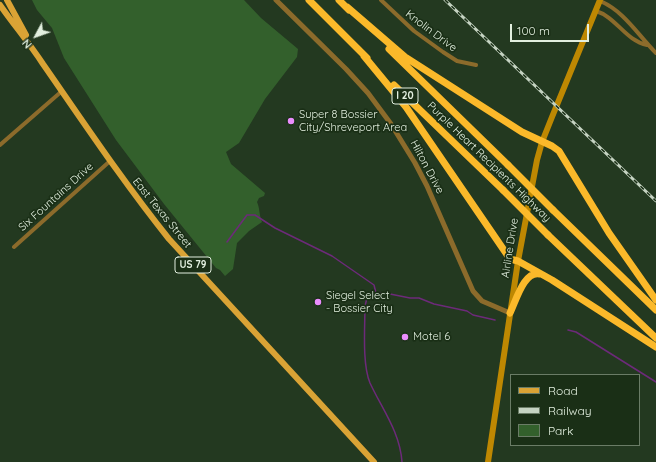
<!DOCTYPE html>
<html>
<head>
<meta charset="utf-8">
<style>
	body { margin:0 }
	#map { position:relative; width:656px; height:462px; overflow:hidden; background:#233920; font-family:Quicksand,sans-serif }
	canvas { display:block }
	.legend { position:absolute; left:510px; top:374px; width:130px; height:72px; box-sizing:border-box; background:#1a2f16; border:1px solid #6a7c66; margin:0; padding:5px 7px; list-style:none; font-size:12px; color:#e2efdf }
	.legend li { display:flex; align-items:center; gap:8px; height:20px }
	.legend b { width:20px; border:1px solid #6a7c66 }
	.north { position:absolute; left:16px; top:16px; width:40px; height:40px; -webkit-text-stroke:3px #1a2f16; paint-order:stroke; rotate:229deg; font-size:11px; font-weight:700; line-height:16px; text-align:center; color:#e2efdf }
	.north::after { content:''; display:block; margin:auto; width:14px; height:18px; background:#e2efdf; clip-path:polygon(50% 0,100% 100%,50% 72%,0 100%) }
	.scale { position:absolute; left:510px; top:24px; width:79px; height:18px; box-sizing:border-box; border:2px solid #e2efdf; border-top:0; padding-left:5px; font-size:12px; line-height:14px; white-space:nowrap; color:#e2efdf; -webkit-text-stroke:3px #1a2f16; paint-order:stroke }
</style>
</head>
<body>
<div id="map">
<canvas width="656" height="462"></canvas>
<ul class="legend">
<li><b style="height:5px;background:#daa335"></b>Road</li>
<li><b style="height:5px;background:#c5d3c2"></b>Railway</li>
<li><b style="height:11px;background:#33602c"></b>Park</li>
</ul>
<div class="north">N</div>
<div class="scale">100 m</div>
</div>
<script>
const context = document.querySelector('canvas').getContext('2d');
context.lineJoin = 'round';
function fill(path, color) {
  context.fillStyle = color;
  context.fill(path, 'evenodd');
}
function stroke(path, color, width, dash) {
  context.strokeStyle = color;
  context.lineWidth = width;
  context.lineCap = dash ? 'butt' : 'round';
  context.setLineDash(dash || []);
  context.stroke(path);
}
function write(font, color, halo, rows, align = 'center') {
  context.font = font + ' Quicksand,sans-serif';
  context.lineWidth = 3.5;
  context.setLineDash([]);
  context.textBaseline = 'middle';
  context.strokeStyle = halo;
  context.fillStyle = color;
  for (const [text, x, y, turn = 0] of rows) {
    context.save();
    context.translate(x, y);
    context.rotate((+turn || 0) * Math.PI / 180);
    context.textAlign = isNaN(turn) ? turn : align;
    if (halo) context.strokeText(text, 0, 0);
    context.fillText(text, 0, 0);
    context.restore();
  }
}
fill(new Path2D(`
	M32,0H244L261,18L298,49L297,57L265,99L239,143L226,152L231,164L265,193L264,196L259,198L257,202C260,209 259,215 262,222L249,231L237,243L233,269L225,276L220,270L216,268L164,204L116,140L64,58L52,28L37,10Z`), '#33602c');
stroke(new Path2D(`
	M227,242L247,215H255L275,228L332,256L374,285L376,293
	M568,330L576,332L656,382
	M402,462C400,432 382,409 370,383C362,364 365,326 365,306L367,298L370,295L377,293H385L410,298H419L434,304L467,311L473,315L495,320`), '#6d2a7a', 1.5);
stroke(new Path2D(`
	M381,0L414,31L443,52L457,61L476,65
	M600,1C624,11 638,35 656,53
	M596,11C616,17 626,41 647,45
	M0,145L62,91
	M14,247L110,161`), '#8c6b2b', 4);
stroke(new Path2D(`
	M276,0L346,69L368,93L391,124L415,163L427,186L473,291L482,301L510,313`), '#8c6b2b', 5);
stroke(new Path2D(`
	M488,462L518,261L537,160L542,142L552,117L600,0`), '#be8802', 6);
stroke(new Path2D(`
	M7,0L26,35
	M0,5C14,25 30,44 43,64C84,123 124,183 169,239L374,462`), '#daa335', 6);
stroke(new Path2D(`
	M309,0L367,58
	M339,0L349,10
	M347,7L405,57L522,132L552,146L559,151L609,233L656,300
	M389,49L508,165
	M364,56L406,107L510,259L518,261L552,280L656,347
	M394,85L503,190
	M553,210L656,310
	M548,235L656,338
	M510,313C516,301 524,270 540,274`), '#fbb92a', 7);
const rail = new Path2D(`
	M445,0L656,201`);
stroke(rail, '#c5d3c2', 3);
stroke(rail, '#1a2f16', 1.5, [4.5]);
stroke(new Path2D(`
	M508,165L553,210
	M503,190L548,235`), '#fbb92a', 7);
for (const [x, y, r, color] of [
	[291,121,4,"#ea8dfd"],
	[318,302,4,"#ea8dfd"],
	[405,337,4,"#ea8dfd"]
]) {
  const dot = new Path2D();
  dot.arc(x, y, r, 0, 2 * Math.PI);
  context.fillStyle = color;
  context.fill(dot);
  stroke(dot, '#1a2f16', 1.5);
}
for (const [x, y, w] of [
	[405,96,26],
	[193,265,36]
]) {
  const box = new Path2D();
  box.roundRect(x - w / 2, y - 8, w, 16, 3);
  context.fillStyle = '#1a2f16';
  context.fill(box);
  stroke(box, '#e2efdf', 1);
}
write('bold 10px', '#e2efdf', null, [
	["I 20",405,96],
	["US 79",193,265]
]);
write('11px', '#e2efdf', '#1a2f16', [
	["Knolin Drive",431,31,37],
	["Purple Heart Recipients Highway",489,162,44],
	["Hilton Drive",427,167,62],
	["Six Fountains Drive",56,197,-42],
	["East Texas Street",162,213,51],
	["Airline Drive",510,248,-81]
]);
write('11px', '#e2efdf', '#1a2f16', [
	["Super 8 Bossier",299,115],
	["City/Shreveport Area",299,128],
	["Siegel Select",326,296],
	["- Bossier City",326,309],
	["Motel 6",413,337]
], 'left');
</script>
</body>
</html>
